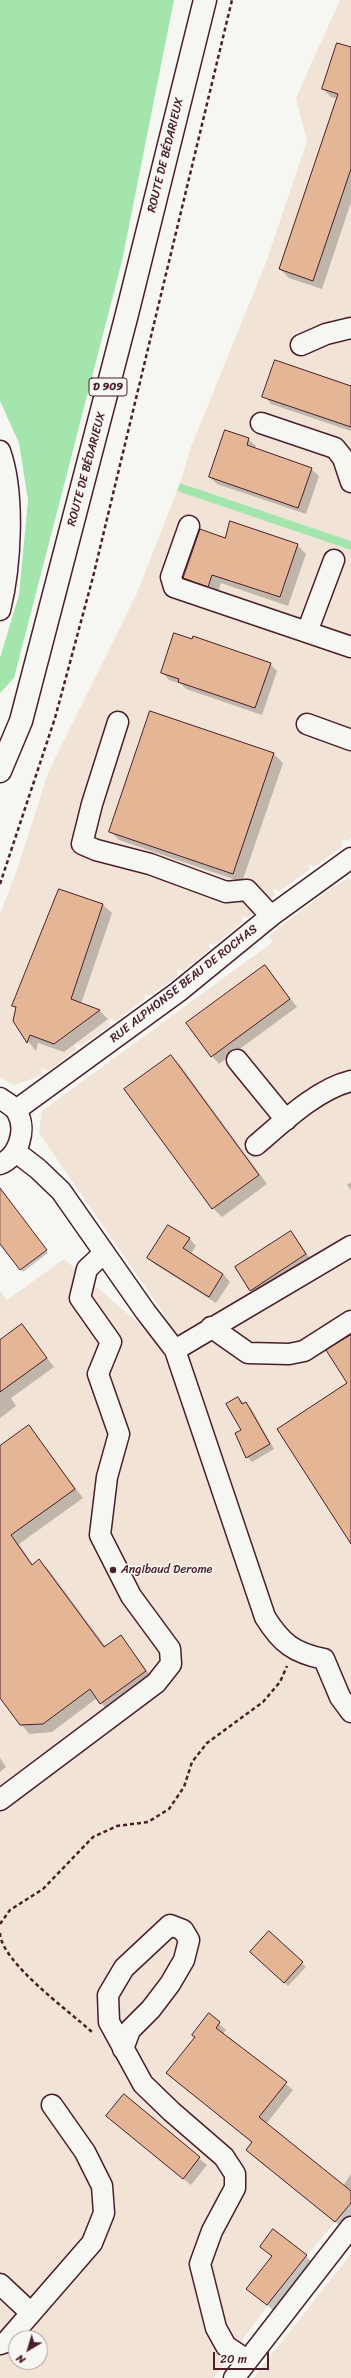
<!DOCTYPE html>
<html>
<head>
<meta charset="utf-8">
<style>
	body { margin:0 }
	#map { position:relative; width:351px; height:2378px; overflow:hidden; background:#f6f6f2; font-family:Sriracha,sans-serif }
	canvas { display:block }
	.north { position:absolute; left:8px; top:2330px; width:40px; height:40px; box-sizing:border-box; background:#f6f6f2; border:1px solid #b1a0a2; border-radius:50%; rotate:218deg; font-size:11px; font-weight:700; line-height:16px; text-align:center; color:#4a1f2b }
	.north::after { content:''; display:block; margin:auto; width:14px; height:18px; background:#4a1f2b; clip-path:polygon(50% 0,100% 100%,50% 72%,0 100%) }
	.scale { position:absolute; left:213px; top:2352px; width:56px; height:18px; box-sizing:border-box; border:2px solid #4a1f2b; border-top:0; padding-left:5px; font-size:12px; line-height:14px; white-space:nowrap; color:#4a1f2b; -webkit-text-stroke:3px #f6f6f2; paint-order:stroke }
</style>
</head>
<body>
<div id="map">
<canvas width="351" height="2378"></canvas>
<div class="north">N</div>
<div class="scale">20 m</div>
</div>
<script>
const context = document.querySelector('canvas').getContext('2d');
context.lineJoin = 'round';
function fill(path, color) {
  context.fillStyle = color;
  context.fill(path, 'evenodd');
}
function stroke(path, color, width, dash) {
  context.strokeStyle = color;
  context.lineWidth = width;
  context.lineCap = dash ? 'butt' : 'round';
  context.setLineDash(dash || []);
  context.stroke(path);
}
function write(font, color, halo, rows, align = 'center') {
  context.font = font + ' Sriracha,sans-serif';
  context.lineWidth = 3;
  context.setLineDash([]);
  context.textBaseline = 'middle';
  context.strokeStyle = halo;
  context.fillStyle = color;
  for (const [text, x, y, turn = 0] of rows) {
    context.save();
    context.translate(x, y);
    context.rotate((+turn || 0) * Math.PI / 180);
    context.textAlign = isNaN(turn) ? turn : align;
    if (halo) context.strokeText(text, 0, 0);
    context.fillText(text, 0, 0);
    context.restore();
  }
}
fill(new Path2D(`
	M340,0H351V541L180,483L191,447L265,265L307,141L296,98Z
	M177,491L351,550V837L347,841L343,839L341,841L343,846L314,867L310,864L309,870L280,891L275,889L273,890L275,895L247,918L243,916L242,922L216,944L211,943L209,945L210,949L183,971L179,969L177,971L178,976L149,996L145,994L144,1000L115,1021L111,1019L109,1021L110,1025L81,1046L77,1044L75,1046L76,1050L48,1071L43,1068L41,1070L42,1075L15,1085L0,1078V914L17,870L48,773L137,593Z
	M351,877V2203L293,2272L214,2378H0V1291L7,1300L64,1259L150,1333L166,1317L39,1133L42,1111L273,942L269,936L286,922L333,887ZM16,2338H40V2362H16Z
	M351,2254V2378H254L257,2373Z`), '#f1e3d6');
fill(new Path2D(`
	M0,0H174L122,261L14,678L0,693V658L19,595L28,500L19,443L0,401Z
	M180,483L351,541V550L177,491Z`), '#a4e5ad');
fill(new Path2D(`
	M351,48V202L322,289L289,278L280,269L338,99L331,97L323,89Z
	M351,387V431L271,404L264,396Z
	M248,439L256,446L255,449L311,469L319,476L306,514L217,484L210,477Z
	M225,539L297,545L306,554L288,606L221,583L217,595L193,586L184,578Z
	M270,664L277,671L262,715L186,689L181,684L169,680L162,672Z
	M150,712L274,754L283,763L242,882L119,840L110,831Z
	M59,890L103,905L112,913L81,1004L100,1011L108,1019L64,1052L38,1043L36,1051L18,1029L14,1017L16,1009L13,1006Z
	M265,966L297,1007L219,1064L212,1056Z
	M171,1056L180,1065L267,1184L222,1217L213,1208L126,1089Z
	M351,1182V1190L347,1185Z
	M0,1190L48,1253L23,1272L0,1243Z
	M291,1232L313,1262L258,1297L251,1290Z
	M189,1238L196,1246L191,1254L223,1274L230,1282L216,1303L156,1265L148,1258Z
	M22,1325L54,1367L11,1398L16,1406L0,1418V1341Z
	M238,1398L251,1408L274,1449L252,1462L247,1457Z
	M29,1427L83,1498L19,1544L33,1565L39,1560L48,1569L106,1647L121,1637L154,1680L109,1712L97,1698L52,1732L29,1734L0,1697V1447Z
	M0,1758L6,1767L0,1772Z
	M269,1933L306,1967L288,1986L252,1952Z
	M209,2015L226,2030L223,2034L293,2090L266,2124L343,2186L351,2174V2218L343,2228L254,2157L253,2143L167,2073L196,2037Z
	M124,2096L207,2165L191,2185L107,2116Z
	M267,2252L306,2256L311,2261L273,2310L248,2289L273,2257Z`), '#0003');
const building = new Path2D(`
	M337,43L351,47V169L313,281L279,269L338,94L322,89Z
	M275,360L351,386V427L262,397Z
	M225,430L249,438L247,445L312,468L298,508L209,477Z
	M230,521L298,544L280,597L212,575L208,587L183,578L200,529L225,538Z
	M174,633L192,639L193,636L271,663L255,708L178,682L179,679L161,673Z
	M150,711L274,753L233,874L109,832Z
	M59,889L103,904L71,999L100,1010L54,1044L30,1035L27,1043L13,1021L16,1007L12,1006Z
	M265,965L290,999L211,1057L186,1023Z
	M171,1055L259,1175L212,1209L124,1089Z
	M0,1188L47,1250L20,1270L0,1244Z
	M168,1225L190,1238L183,1248L223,1274L209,1297L147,1258Z
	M291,1231L306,1254L250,1291L235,1267Z
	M22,1324L47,1358L0,1392V1340Z
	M351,1335V1544L277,1429L347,1383L326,1350Z
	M238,1397L242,1404L246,1402L270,1444L246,1458L235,1433L241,1430L226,1404Z
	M29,1425L75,1489L11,1535L32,1565L39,1559L104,1647L121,1635L146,1671L100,1704L90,1689L43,1724L20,1725L0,1698V1446Z
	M269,1931L303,1962L284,1983L250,1952Z
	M209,2013L220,2022L216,2028L287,2082L259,2117L351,2191V2203L335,2222L246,2150L252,2142L166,2073L195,2037L192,2035Z
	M124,2094L200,2157L183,2179L106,2116Z
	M273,2229L307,2255L267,2305L246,2289L272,2256L260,2247Z`);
fill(building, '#e4b695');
stroke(building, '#4a1f2b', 1);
const minor = new Path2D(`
	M301,345L326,334L351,328
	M261,423L335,448L343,458L351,482
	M0,451C15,493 11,566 0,610
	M189,526L171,577L174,587L351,647
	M307,632L334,560
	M118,722L92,804L82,844L96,850L150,864L226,892L247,890L271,916
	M307,724L351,740
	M237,1060L286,1120
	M0,1098C5,1102 14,1106 17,1112C27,1129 19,1157 0,1164
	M16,1110L178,992L271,916L351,858
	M256,1145C282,1123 317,1089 351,1081
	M16,1152L38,1169L61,1191L145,1311L175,1350L265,1617C281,1643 294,1653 324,1659L340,1697L351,1712
	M211,1327L248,1353L289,1354L304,1351L351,1321
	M175,1350L351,1246
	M0,1800L156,1683L171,1664L170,1649L131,1596L100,1535L107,1477L119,1434L98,1374L111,1342L80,1298L87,1269L104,1253
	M123,2049L130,2030L151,2009L170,1984L184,1960L189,1940L183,1930L170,1925L124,1968L108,1995L109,2022L143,2084L172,2112L224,2157L235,2174V2188L212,2231L200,2264L216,2328L226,2346L247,2360
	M0,2284L31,2313
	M0,2344L6,2342L92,2243L104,2213L102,2186L85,2152L52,2105
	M234,2378L351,2227`);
const major = new Path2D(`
	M0,771L21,721L127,314L205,0`);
stroke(minor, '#4a1f2b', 23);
stroke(major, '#4a1f2b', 25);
stroke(new Path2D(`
	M0,884L55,718L93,577L232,0
	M0,1924L10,1910L43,1889L93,1837L117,1826L148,1822L169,1809L184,1787L192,1762L207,1743L263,1702L280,1682L287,1666
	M0,1933C1,1962 69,2011 92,2032`), '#4a1f2b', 2.5, [4, 3]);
stroke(minor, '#f6f6f2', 20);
stroke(major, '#f6f6f2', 22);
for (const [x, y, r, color] of [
	[113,1570,4,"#4a1f2b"]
]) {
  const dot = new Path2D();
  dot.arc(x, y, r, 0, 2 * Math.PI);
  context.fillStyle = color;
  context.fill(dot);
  stroke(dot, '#f6f6f2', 1.5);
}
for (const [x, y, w] of [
	[108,387,38]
]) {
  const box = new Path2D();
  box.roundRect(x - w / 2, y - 9, w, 18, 3);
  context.fillStyle = '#f6f6f2';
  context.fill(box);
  stroke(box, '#4a1f2b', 1);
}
write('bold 11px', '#4a1f2b', null, [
	["D 909",108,387]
]);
write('12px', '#4a1f2b', '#f6f6f2', [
	["ROUTE DE BÉDARIEUX",166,155,-76],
	["ROUTE DE BÉDARIEUX",87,469,-75],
	["RUE ALPHONSE BEAU DE ROCHAS",184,984,-38]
]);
write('12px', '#4a1f2b', '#f6f6f2', [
	["Angibaud Derome",121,1570]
], 'left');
</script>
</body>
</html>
